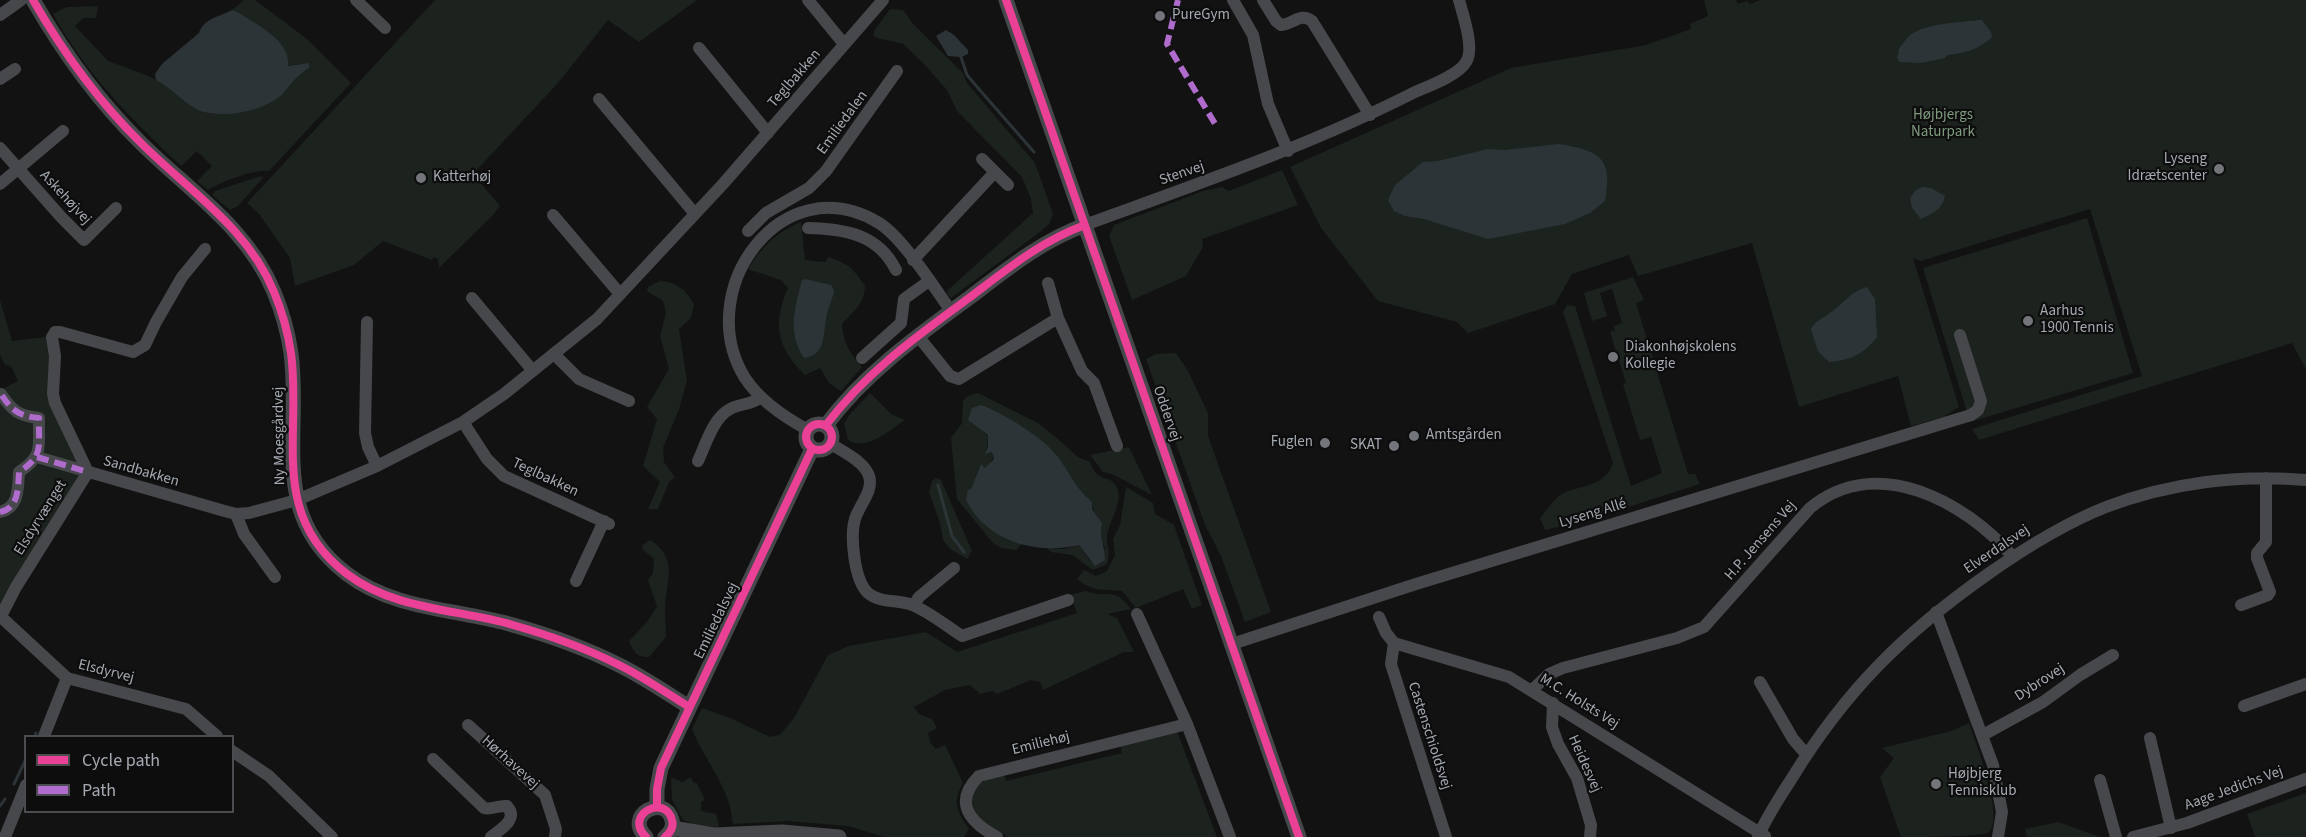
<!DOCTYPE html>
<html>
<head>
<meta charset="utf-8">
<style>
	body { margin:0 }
	#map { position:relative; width:2306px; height:837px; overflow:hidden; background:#121213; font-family:"Source Sans 3",sans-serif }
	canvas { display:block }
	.legend { position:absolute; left:24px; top:735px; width:210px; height:78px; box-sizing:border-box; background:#0d0d0e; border:2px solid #4a4c50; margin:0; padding:8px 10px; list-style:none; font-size:18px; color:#a5aab2 }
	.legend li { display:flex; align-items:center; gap:12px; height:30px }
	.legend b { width:30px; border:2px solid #4a4c50 }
</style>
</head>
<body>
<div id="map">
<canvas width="2306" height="837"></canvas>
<ul class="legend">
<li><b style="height:8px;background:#ea4096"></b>Cycle path</li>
<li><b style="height:8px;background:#b06ccc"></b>Path</li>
</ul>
</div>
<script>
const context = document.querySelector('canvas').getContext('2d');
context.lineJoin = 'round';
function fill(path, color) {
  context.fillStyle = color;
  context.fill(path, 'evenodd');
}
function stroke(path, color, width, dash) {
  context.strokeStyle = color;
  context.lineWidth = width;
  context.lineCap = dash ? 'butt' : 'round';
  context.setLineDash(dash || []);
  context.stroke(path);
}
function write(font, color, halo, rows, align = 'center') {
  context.font = font + ' "Source Sans 3",sans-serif';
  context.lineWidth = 4.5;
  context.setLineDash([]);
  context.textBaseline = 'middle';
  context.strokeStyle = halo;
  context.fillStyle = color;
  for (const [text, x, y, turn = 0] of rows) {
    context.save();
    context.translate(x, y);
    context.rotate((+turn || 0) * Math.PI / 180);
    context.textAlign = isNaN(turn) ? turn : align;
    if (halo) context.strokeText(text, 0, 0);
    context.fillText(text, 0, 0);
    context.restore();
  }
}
fill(new Path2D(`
	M244,0H255L282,20L307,39L351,83L269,171C253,169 222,182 208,190L197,181L212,166L197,151L181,166C133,121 85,73 53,14L67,7L98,6L96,18H83L75,26L108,61L146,75L167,85L182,99L199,110L213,114L285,91L295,77L309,68L300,64L288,66L237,11L232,10Z
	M435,0H697L639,42L608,20L558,83L473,174L500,206L492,216L439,268L438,259L434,257L432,260L383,241L354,265L295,286L290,258L259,214L247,203Z
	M1704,0H1736L1738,4L1747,1L1750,4L1760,0H2306V369L2292,343L1979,440L1972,429L2142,376L2090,209L1921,261L1913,258L1959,407L1943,417L1911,426L1898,376L1799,407L1752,243L1638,276L1629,255L1572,274L1555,304L1468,333L1457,322L1378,301L1321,228L1290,167L1511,68L1646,45L1691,29L1690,24L1708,16Z
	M890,9L903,10L913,24L963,73L967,83L1035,163L1053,214L1049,224L1040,232L951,298L947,294L948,290L1033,213L1031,199L1022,177L957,111L947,90L926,66L903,44L874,37V31Z
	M1282,170L1298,205L1202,239L1203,247L1186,276L1132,300L1109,236L1114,225L1203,191L1222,187L1229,191Z
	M261,176L263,178L238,206L230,210L212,195L215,191Z
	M2087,218L2133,373L1970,422L1923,268Z
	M801,222L805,260L825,262L829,257C850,265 853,268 865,286C864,306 853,311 842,324C843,342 850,354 862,367L841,391L829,383L820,368L805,375C777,348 772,323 788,288L781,280L748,269C760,248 778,231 801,222Z
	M1633,277L1644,300L1636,303L1688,474H1695L1700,484L1587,520L1545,530L1540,518C1546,511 1552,502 1559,496C1575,484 1604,490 1613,463L1563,312L1567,305L1575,306L1631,486L1662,473L1651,437L1640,440L1623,384L1626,383L1610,332L1615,330L1614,326L1622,323L1612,289L1600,293L1607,316L1592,321L1584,293Z
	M660,281C677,282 686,290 694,304L691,318L679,329L687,381L679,409L663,448L664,462L675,477L669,482L658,509H648L660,482L643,466L657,419L647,407L669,369L660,336L666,313L663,301L647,291L648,287Z
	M0,300L12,341L46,337L52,350L50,404L76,459L79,476L0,608V390L18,381L11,366L5,365L0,355Z
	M1176,353L1188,371L1208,413V436L1271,612L1245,622L1221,556L1205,525L1146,359L1156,354Z
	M870,393L891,414L905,420C890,430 865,452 848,440L844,424L850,414Z
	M978,393L1038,423L1058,439L1078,457L1090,462C1098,485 1109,473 1116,486C1125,501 1109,521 1107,536C1107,546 1111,554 1107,564L1093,570L1072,555L1051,552L1047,548L1064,549L1079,545L1091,562L1105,549C1101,539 1102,531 1100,522C1097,514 1092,511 1092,502L1085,497L1054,452L1028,431L985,407L971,423L976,425L988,436L986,455L991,452L994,456L988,467L985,468L981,464L971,489C985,514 991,539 1022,544L1016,550L1001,548L993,543L957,499L951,438L962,423L963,400L970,395Z
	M1129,447L1152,495L1114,475L1103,472L1090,455Z
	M936,478L941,480L972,551L967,559L950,549L943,540L940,523L929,492L932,481Z
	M1126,487L1153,503L1155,514L1174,525L1202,605L1192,609L1183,589L1136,608L1122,591C1102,589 1093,592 1077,579L1084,570L1096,576L1107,571L1115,555L1113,539L1120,525Z
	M650,540C679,558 666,581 665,608C665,618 666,627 666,637L649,657C637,658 633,651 629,641L647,622L657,606L648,580L653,573L654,559L642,549L643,545Z
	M1086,591C1110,600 1111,584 1131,609L1107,614L1117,618L1134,652H1124L1043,690L1040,682L1031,680L997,694L992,691L980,694L970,685L945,690L914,707L919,714L932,719L937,728L928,733L930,742L936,749L945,745L963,783C952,802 957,811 969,829L964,837H884L848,826L788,821L734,824L732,821C732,791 702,756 692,729L702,708L730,718L770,737L780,735L794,718L828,655L849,646L926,632L957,652L1077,613L1070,595Z
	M1969,723C1975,741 2006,820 1988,833C1976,837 1918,837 1901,837L1880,777L1894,758L1882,748L1951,731Z
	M1177,731L1217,837H1008C1000,832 990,828 983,823C975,816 973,811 972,802C970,782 989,778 1004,773L1006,781L1122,753L1120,744Z
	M671,777L682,782L691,777L694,783H697L705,800L701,802V811L716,814L719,825L717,827L696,825L683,820L672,800Z
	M2306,793V837H2255L2247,814Z
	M2058,822L2100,837H2027L2025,829Z`), '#1c221d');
fill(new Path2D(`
	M232,10L236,11C255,24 291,40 288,66L309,63V68C298,75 293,81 286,90C270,111 221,120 198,110C182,102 172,88 156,80L155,74L162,64L199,33C204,18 219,17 232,10Z
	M1982,20L1991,32L1992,37C1978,50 1965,53 1947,55L1945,58L1921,63L1899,62L1897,57L1899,52L1898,50C1902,45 1906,39 1910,35C1927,23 1962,22 1982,20Z
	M946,30L954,35L968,50V54L961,57L948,56L936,36Z
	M1559,144C1600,151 1613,157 1605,201L1590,213L1565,224L1488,239L1424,219L1405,216L1394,211L1388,200L1395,185L1423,162L1438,161L1488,149L1505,150Z
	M1923,187L1931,188L1945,196C1943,209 1932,214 1921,219L1912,208L1910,198L1916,190Z
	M805,279L831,285L834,290C833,300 827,309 826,319C823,335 826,355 804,358C787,332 795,308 802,280Z
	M1867,287L1875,299L1877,337C1864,354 1851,360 1829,362L1818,351L1811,329C1816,320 1822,319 1830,313C1843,304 1851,291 1867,287Z
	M981,405C1003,413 1044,438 1058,457C1069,472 1078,491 1092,502V509L1102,523C1099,535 1105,547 1105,560L1095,566L1079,545C1036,555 987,542 966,500L968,490L971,489L981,464L985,468L993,460L994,456L991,452L985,455L988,446V435L968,420L972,408Z`), '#2c3438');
stroke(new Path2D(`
	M961,57L967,75L978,88L1034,152
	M938,485L952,536L964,552
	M35,736L36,733
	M14,784L25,761
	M0,806L5,799`), '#2c3438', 3);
stroke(new Path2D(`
	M356,0L385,28
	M808,0L844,44
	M1233,0L1253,35L1268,104L1288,151
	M1263,0L1276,21L1281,25C1293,24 1301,12 1312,21L1370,115
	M0,15L21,0
	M699,48L768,133
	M0,79L15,69
	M599,99L695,214
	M0,148L62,218L84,240L116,208
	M982,159L1008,185
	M0,184L63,131
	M553,215L620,294
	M1085,225C1197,184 1309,146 1415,92C1429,86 1459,75 1466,62C1475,49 1463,15 1459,0
	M808,228C845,229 878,234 896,270
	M748,231L766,213L809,188L826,171L897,71
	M913,260L995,172
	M1048,283L1058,318L1082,371L1094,383L1117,446
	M472,298L533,371
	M367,322L365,433L368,447L377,466
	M918,336L950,376L959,379L1058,318
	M554,354L579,379L629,401
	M862,358L901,323L904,299L929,281
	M463,422L487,459L504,476L609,524
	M808,430C784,417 760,401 745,378C691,291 782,164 879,223C902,237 934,287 951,311
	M831,444C843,452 864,461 869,476C874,491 859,505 855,519C850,536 854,580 868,593C881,604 898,599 912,605C930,612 946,626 962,636L1068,600
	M37,457L221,510L236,514L249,513L297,500L377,466L463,422L504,394L597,319L723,184L883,0
	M698,461C706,444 713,418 730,409C741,403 752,405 761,397
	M0,512C19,508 18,488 19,472C45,455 38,446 39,418C19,416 12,411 1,394
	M236,514L244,534L275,577
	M576,581L604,521
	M914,605L919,597L954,568
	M2241,605L2268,595L2270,592L2257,558V553L2266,542V478
	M1936,612L1993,765L2002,812L1998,837
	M1137,614L1187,724
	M0,616L67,678L186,709L217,736
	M1,616L16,587L88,472L55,403L53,394L55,356L52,337L55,332H60L133,352L145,345L156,322L182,277L205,249
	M1379,617L1386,633L1394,643L1509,677L1765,836
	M1394,643L1391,664L1446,837
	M1232,644L1416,584L1971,415L1978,410L1981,401L1960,335
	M1760,682L1793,739L1806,754
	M1532,690L1549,674L1563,668L1677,638L1704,627L1810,508C1876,453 1965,501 2013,557
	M1553,703L1552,727L1558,744L1577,778L1591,825L1590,837
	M2244,706L2306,684
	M468,725L545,795L556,829L555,837
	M1983,735L2043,702L2080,675L2113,655
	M44,736L67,678
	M2150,738L2171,828
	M232,751L269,776L332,837
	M433,759L484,808C492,810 498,805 507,806C519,819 501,829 491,837
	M2100,780L2116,837
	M5,837L26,785
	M997,837C969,822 953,802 979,776L1187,724L1230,837
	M1758,837C1767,816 1780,797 1792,778C1846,690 1904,633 1988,574C2025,548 2063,524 2106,507C2169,483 2239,474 2306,480
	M2133,837L2187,823L2306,779`), '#47484b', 12);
stroke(new Path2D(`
	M33,0C63,52 98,101 141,143C188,190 248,228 274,292C282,311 288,333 291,353C302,435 268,514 347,574C394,610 458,609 513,625C548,635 583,647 617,664C642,676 665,692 689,707
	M1006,0L1299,837
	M806 437a13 13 0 1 1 26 0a13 13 0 1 1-26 0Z
	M826,425C865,373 917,336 969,298C1006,270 1041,241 1085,225
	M657,807V789L661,768L812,449
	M672,828L714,835L782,832L839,837
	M646,837C623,815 665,793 672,820C674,827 671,832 665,837`), '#47484b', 15);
stroke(new Path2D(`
	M1178,0L1167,44L1217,127
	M37,457L88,472
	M0,512C19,508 18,488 19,472C45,455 38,446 39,418C19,416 12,411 1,394`), '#b06ccc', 6, [12, 6]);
stroke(new Path2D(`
	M33,0C63,52 98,101 141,143C188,190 248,228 274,292C282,311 288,333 291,353C302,435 268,514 347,574C394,610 458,609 513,625C548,635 583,647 617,664C642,676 665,692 689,707
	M1006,0L1299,837
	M806 437a13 13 0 1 1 26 0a13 13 0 1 1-26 0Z
	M826,425C865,373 917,336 969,298C1006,270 1041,241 1085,225
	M657,807V789L661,768L812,449
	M646,837C623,815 665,793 672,820C674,827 671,832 665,837`), '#ea4096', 8);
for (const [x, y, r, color] of [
	[1160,16,6,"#72757a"],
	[2219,169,6,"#72757a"],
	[421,178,6,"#72757a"],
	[2028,321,6,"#72757a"],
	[1613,357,6,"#72757a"],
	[1414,436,6,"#72757a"],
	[1325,443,6,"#72757a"],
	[1394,446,6,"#72757a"],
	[1936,784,6,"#72757a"]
]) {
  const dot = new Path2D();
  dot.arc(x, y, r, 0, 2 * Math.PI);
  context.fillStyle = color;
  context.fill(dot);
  stroke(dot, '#0d0d0e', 2);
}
write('15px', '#a5aab2', '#0d0d0e', [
	["PureGym",1172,16],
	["Lyseng",2207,160,"right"],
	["Idrætscenter",2207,177,"right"],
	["Katterhøj",433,178],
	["Aarhus",2040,312],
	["1900 Tennis",2040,329],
	["Diakonhøjskolens",1625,348],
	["Kollegie",1625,365],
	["Amtsgården",1426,436],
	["Fuglen",1313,443,"right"],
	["SKAT",1382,446,"right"],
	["Højbjerg",1948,775],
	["Tennisklub",1948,792]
], 'left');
write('15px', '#a5aab2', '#0d0d0e', [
	["Teglbakken",795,79,-49],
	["Emiliedalen",843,123,-54],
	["Stenvej",1182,174,-19],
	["Askehøjvej",65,198,47],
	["Oddervej",1166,414,71],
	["Ny Moesgårdvej",280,436,-91],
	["Sandbakken",141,472,16],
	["Teglbakken",545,478,25],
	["Lyseng Allé",1593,514,-17],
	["Elsdyrvænget",41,518,-58],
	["H.P. Jensens Vej",1761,541,-49],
	["Elverdalsvej",1997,550,-34],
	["Emiliedalsvej",717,621,-64],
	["Elsdyrvej",106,672,14],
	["Dybrovej",2040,683,-33],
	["M.C. Holsts Vej",1579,702,32],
	["Castenschioldsvej",1429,736,72],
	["Emiliehøj",1041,744,-14],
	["Hørhavevej",510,763,42],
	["Heidesvej",1584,764,66],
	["Aage Jedichs Vej",2234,789,-20]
]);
write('15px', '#7f9b7e', '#0d0d0e', [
	["Højbjergs",1943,116],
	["Naturpark",1943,133]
]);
</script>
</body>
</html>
